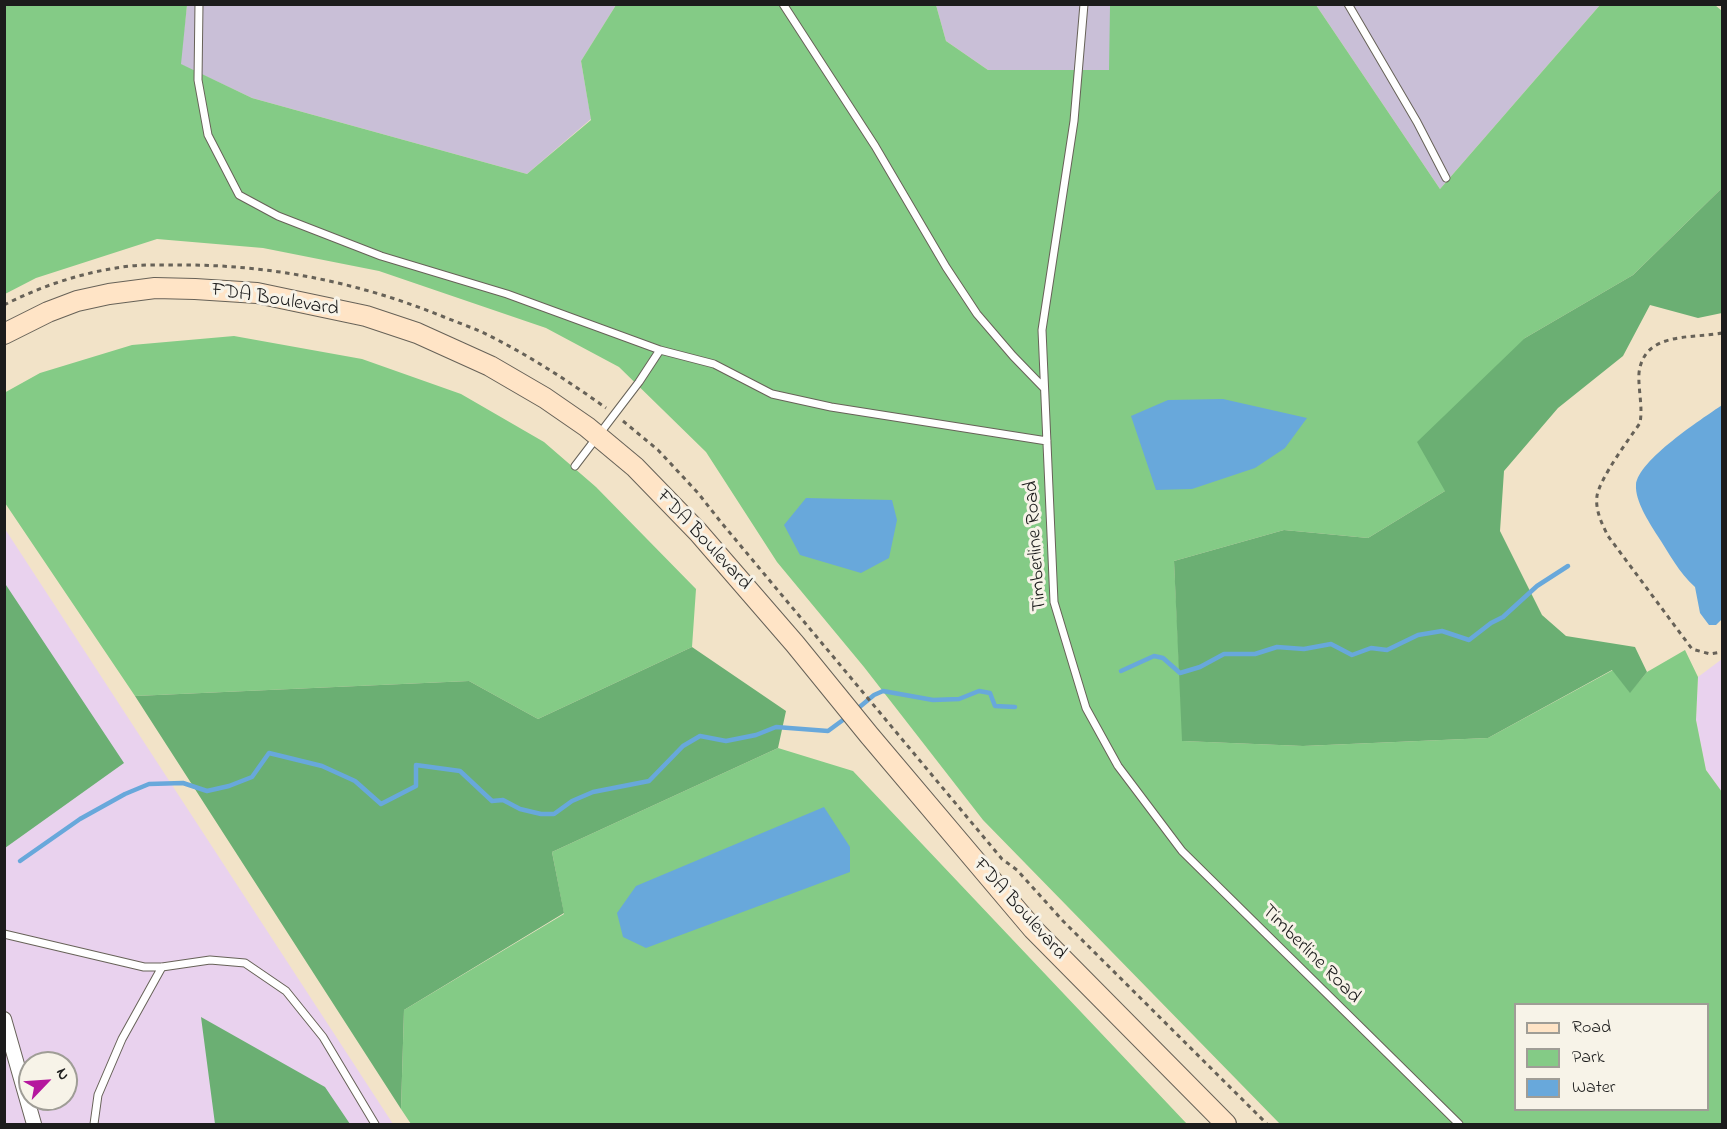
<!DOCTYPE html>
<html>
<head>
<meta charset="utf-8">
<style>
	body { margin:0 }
	#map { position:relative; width:1727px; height:1129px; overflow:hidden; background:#f2e3c8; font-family:"Indie Flower",sans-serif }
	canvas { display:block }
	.frame { position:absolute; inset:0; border:6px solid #1c1c1c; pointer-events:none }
	.legend { position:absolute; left:1514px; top:1003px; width:195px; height:108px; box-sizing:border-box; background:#f7f3e8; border:2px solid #9f9d96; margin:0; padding:8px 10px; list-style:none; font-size:18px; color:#1c1c1c }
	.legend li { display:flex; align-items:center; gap:12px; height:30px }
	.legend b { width:30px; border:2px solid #9f9d96 }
	.north { position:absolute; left:18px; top:1051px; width:60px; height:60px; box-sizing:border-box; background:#f7f3e8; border:2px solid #9f9d96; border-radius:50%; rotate:65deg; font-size:16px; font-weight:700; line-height:24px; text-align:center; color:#1c1c1c }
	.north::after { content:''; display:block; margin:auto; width:21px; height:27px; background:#b5179e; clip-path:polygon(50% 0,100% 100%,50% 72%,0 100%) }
</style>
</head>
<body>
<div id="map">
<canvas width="1727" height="1129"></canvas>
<div class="frame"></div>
<ul class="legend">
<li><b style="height:8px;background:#ffe4c6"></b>Road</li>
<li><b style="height:16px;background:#84cb86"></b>Park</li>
<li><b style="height:16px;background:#68a8db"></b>Water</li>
</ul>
<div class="north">N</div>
</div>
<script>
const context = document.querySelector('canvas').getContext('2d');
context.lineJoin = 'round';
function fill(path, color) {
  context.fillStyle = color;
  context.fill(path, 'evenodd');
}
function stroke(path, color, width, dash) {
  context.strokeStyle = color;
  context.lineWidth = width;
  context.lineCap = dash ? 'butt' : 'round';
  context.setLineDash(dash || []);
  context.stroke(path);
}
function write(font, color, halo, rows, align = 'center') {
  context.font = font + ' "Indie Flower",sans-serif';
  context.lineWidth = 6;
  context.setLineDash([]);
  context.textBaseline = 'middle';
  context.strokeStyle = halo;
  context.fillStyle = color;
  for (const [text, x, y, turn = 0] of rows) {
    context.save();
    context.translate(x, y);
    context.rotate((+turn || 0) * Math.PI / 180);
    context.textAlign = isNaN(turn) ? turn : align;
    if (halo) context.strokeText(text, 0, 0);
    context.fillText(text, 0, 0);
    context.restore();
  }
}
fill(new Path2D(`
	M5,529L393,1124H5ZM30,1063H66V1099H30Z
	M1722,659V792L1706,770L1696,720L1698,677Z`), '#e9d2ee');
fill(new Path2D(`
	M187,5H616L581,61L591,119L527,174L252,98L180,64Z
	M936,5H1110V70H988L946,41Z
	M1316,5H1600L1440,189Z`), '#c9bfd7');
fill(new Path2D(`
	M5,5H187L181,64L252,98L527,174L591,120L581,61L616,5H936L946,41L988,70H1109L1110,5H1316L1440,189L1600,5H1715L1722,11V188L1633,275L1525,338L1445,491L1368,538L1284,530L1174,561L1183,741L1303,746L1488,738L1613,670L1630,692L1647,672L1685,650L1698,677L1696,720L1706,770L1722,792V1124H1280L983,820L864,667L777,562L706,452L619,367L546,328L379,271L263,248L157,239L36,278L5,294ZM1516,1004H1708V1110H1516Z
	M234,336L362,359L461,394L544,442L596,487L696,589L692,647L538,719L469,681L135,696L5,503L4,393L40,373L132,345Z
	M778,748L853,771L1187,1124H411L401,1109L404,1010L564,914L552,852Z`), '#84cb86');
fill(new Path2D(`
	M1722,188V313L1698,318L1650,305L1623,356L1558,408L1504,471L1500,531L1542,615L1566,636L1635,647L1647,672L1630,693L1612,670L1488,738L1303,746L1182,741L1174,561L1284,530L1368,538L1445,491L1417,442L1525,338L1633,275Z
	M4,582L124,763L5,848H4Z
	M692,647L786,711L778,748L552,852L564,913L404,1010L401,1109L135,696L469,681L538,719Z
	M201,1017L325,1087L350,1124H215Z`), '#6baf73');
fill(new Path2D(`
	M1223,399L1307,418L1285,448L1255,468L1192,489L1156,490L1131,416L1168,400Z
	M1722,405V619L1716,625H1709L1700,613L1695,587C1679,573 1669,553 1657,535C1649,522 1635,501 1636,485C1638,460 1702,419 1722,405Z
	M806,498L892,500L897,520L889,558L861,573L800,555L784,525Z
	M824,807L850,847V872L646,948L623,937L617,913L636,886Z`), '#68a8db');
stroke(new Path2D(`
	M1121,671L1154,656L1163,658L1180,673L1200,667L1224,654H1255L1277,647L1304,649L1331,644L1352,655L1371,648L1387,650L1418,635L1442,631L1469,640L1491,623L1503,617L1537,586L1568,566
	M856,710L874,695L883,691L933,700L959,699L979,691L990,693L995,706L1015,707
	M20,861L80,819L125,794L149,784L183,783L207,791L229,786L252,777L269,753L322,766L355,781L381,804L416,786V765L460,771L492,801L503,800L520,809L541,814H554L572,801L593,792L649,781L683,746L700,736L726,741L756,735L776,727L828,731L847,717`), '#68a8db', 4.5);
const lane = new Path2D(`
	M199,4L198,80L208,135L239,195L278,216L381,256L507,294L660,350L639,382L575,466
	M783,4L875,146L946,267L977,314L1013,356L1044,388
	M1084,4L1074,121L1042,330L1054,602L1086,708L1118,766L1182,851L1459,1124
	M1348,4L1417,122L1446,178
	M660,350L714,364L772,394L831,407L1047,441
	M4,934L144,967H162L210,960L245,963L286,991L323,1037L375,1124
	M94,1124L98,1095L122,1039L162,967`);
const street = new Path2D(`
	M4,1019L34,1124`);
const secondary = new Path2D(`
	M4,334L48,312L77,301L109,294L155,288L195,289L257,293L366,316L417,333L490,366L545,398L587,427L635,467L698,532L795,644L869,735L1033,929L1226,1124`);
stroke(lane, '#676258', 9);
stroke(street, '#676258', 16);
stroke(secondary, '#676258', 22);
stroke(new Path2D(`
	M4,305C39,287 78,274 116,268C138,264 161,265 184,265C273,265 361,283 444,317C457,322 470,327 482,332C525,353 567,380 606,408
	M1722,333C1691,339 1644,331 1639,373C1638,390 1643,406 1640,423C1629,439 1600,478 1597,496C1595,510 1602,524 1608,536L1692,649L1710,654L1722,652
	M623,421L658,450L698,493L720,521L1002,859L1017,870L1063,921L1267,1124`), '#676258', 3, [4.5, 4.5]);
stroke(lane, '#fff', 7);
stroke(street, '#fff', 14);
stroke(secondary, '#ffe4c6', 20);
write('20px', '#1c1c1c', '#f7f3e8', [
	["FDA Boulevard",275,301,9],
	["FDA Boulevard",703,541,47],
	["Timberline Road",1037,546,-94],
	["FDA Boulevard",1019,910,48],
	["Timberline Road",1310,955,45]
]);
</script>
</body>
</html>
